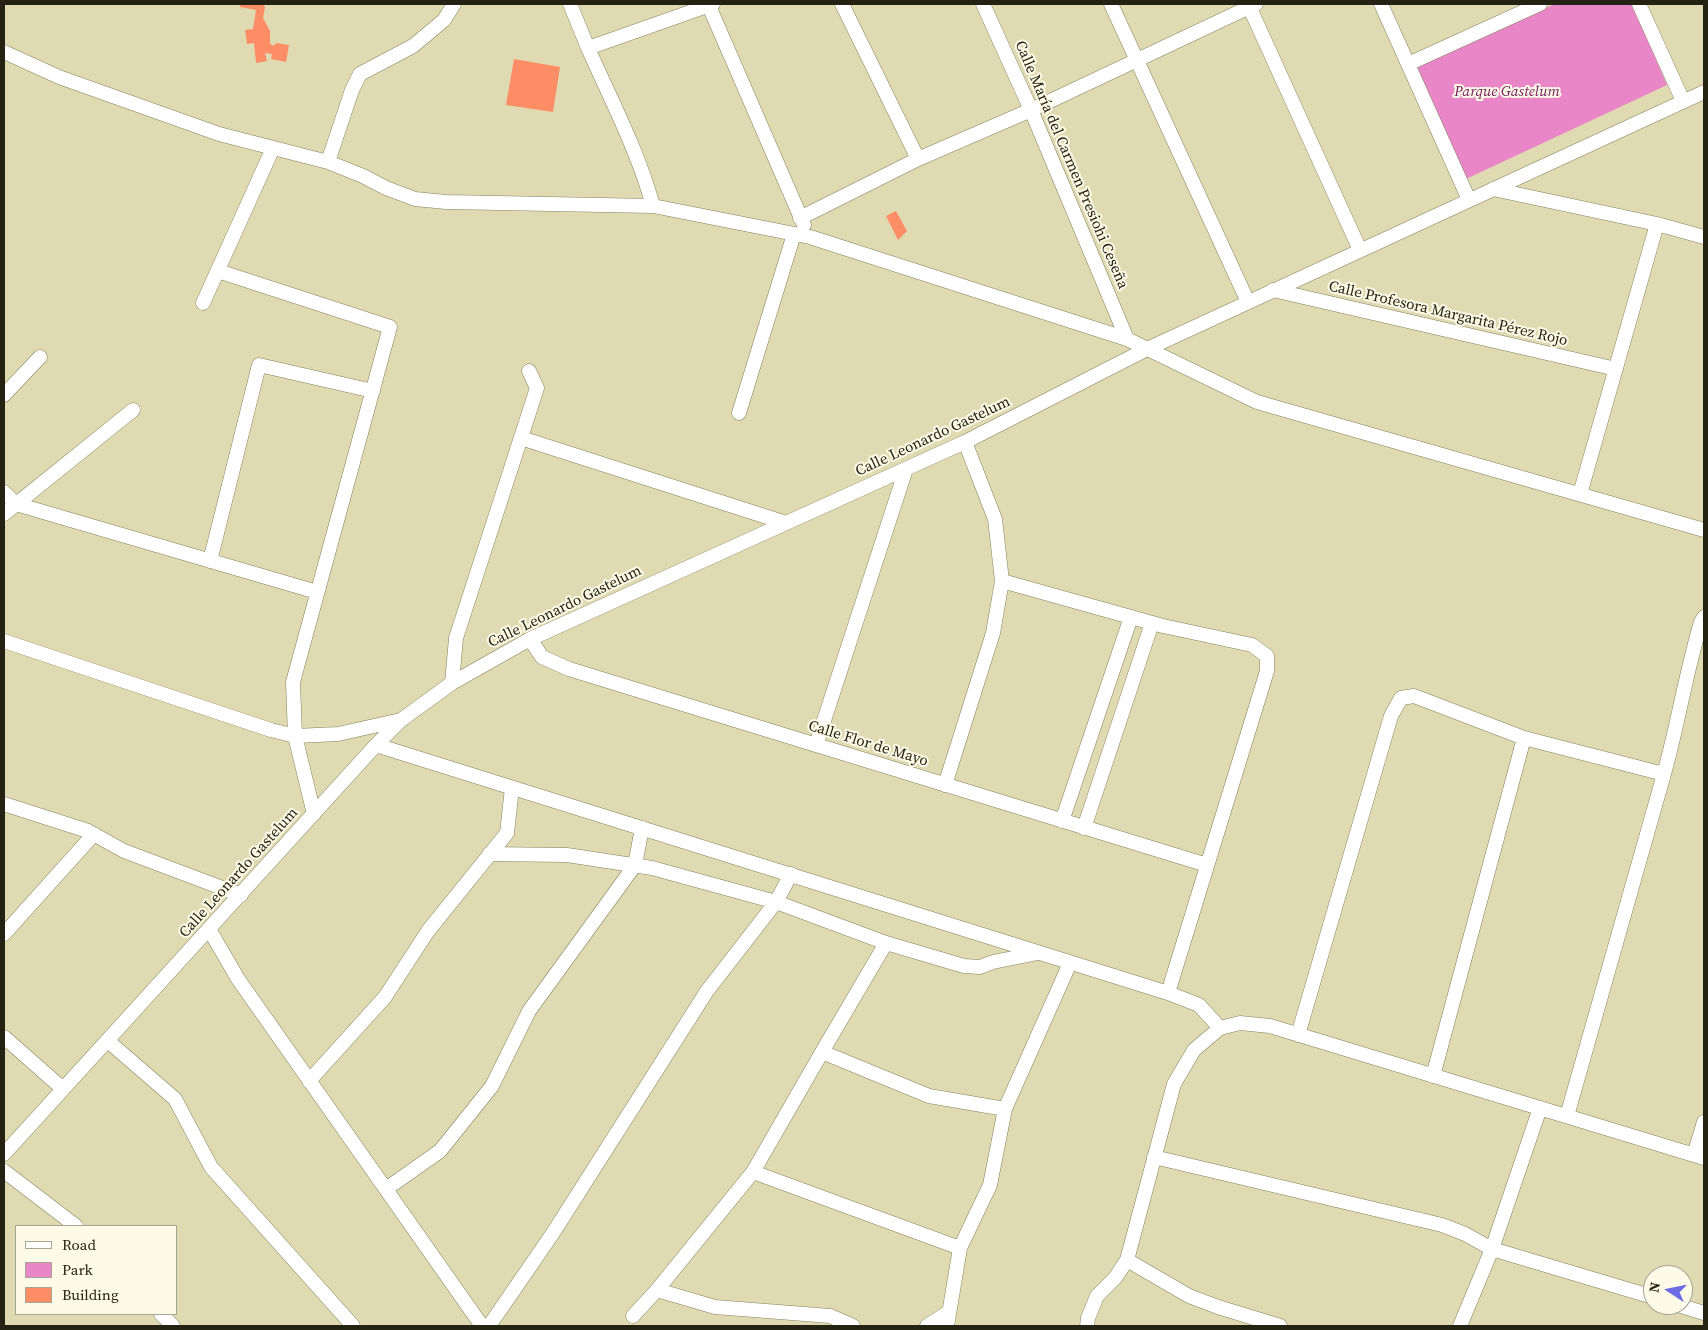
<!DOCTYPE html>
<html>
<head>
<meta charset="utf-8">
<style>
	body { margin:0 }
	#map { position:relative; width:1708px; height:1330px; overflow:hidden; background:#e0dab3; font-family:"Source Serif 4",serif }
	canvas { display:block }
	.frame { position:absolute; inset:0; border:5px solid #242213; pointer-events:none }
	.legend { position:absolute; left:15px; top:1225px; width:162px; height:90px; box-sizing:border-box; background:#fdfbe7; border:1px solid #a6a492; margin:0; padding:6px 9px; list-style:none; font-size:15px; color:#242213 }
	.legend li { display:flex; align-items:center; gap:10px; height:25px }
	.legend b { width:25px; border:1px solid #a6a492 }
	.north { position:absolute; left:1643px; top:1265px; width:50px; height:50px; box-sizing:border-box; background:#fdfbe7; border:1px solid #a6a492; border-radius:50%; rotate:281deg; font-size:14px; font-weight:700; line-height:20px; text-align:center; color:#242213 }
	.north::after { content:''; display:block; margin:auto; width:18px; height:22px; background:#6d6be5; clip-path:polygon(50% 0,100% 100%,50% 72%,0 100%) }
</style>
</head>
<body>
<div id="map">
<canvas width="1708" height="1330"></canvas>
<div class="frame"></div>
<ul class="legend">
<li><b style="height:6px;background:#fff"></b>Road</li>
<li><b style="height:14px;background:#e886c8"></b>Park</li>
<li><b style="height:14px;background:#fd8d64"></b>Building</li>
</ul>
<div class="north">N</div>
</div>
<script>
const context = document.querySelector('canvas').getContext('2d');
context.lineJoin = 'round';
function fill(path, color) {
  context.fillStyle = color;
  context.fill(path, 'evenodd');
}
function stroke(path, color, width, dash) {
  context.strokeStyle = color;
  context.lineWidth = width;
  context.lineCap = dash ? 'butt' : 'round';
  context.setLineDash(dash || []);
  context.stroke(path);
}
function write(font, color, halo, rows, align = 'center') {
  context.font = font + ' "Source Serif 4",serif';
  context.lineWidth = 4;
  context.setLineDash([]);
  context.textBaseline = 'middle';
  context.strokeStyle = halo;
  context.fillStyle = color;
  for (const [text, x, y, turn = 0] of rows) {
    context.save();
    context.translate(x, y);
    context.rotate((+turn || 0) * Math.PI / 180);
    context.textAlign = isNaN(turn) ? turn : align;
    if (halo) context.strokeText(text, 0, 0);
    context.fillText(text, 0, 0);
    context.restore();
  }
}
fill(new Path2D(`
	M1555,4H1632L1667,85L1466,179L1416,66Z`), '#e886c8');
fill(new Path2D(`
	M240,4H263L265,7L263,18L270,31V44L274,46L276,43L289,45L286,62L271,59L272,54L265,53L267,61L256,63L254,43L247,44L245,30L253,29L256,10L240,7Z
	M514,59L560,67L553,112L506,105Z
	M896,211L907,231L898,240L886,216Z`), '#fd8d64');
const street = new Path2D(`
	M570,4L588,48
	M842,4L918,159
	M983,4L1031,110L1127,339
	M1111,4L1248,302
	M1248,4L1360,250
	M1381,4L1469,200
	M1639,4L1683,101
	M709,6L804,225
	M4,52L59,77L219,134L328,162L363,176L386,188L415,199L446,202L653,206L810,237L1127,339L1257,402L1704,530
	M1408,64L1540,4
	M328,162L352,90L360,74L413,46L444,20L454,4
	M1493,189L1657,224L1704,237
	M653,206C638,151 611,100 588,48L713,4
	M800,218L918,159L1031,110L1256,4
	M218,271L390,327L293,682L295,736L314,814
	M1273,290L1616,369
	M203,303L273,148
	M4,395L40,357
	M739,413L794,234
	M521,438L786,523
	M4,492L16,504L317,592
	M1580,494L1657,224
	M4,514L133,410
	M210,561L259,365L373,391
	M1002,581L1163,626L1252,645L1267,656V671L1168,993
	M530,639L542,657L569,669L1207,865
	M4,641L271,730L295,736L338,734L401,720
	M452,683L456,638L537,388L529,371
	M376,745L1168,993L1199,1005L1220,1028
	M816,745L906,469
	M945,785L993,633L1002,581L995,519L965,442
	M4,804L88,831L124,851L241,895
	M1062,821L1131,617
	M1084,828L1152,623
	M489,854L567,855L652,868L776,902L886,943L964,966L980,967L993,962L1038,953
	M209,929L238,979L482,1326
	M4,934L94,834
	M1298,1035L1391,716L1401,698L1414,696L1524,738L1664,774
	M4,1037L63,1089
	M108,1041L175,1099L211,1167L353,1326
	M822,1052L929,1096L1005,1109
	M1433,1076L1524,738
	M309,1081L385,997L428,931L507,833L512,788
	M1567,1116L1664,774C1678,724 1686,672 1701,622L1704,617
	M4,1154L376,745L401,720L452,683L530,639L965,442L1147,349L1704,92
	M1694,1155L1704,1122
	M1154,1157L1442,1225L1465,1234L1492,1249L1653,1297
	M4,1171L76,1226
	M753,1172L960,1248
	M386,1189L440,1151L492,1086L529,1011L635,865L642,828
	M1127,1260L1189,1296L1218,1307L1280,1326
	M657,1290L715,1307L830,1316L853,1326
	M1678,1305L1704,1313
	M161,1314L173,1326
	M633,1316L657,1290L753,1172L822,1052L886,943
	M489,1326L553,1233L707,991L776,902L791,874
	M927,1326L949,1312
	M947,1326L960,1248L990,1185L1005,1109L1070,963
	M1087,1326L1088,1318L1097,1296L1115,1278L1127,1260L1174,1084L1194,1050L1220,1028L1240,1023L1270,1026L1704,1158
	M1460,1326L1492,1249L1540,1108`);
stroke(street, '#86805c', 15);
stroke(street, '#fff', 14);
write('italic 15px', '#731a5c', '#fdfbe7', [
	["Parque Gastelum",1507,92]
]);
write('15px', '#242213', '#fdfbe7', [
	["Calle María del Carmen Presiohi Ceseña",1071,165,67],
	["Calle Profesora Margarita Pérez Rojo",1448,314,13],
	["Calle Leonardo Gastelum",933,437,-25],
	["Calle Leonardo Gastelum",565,607,-26],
	["Calle Flor de Mayo",868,744,17],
	["Calle Leonardo Gastelum",239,873,-48]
]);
</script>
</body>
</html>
